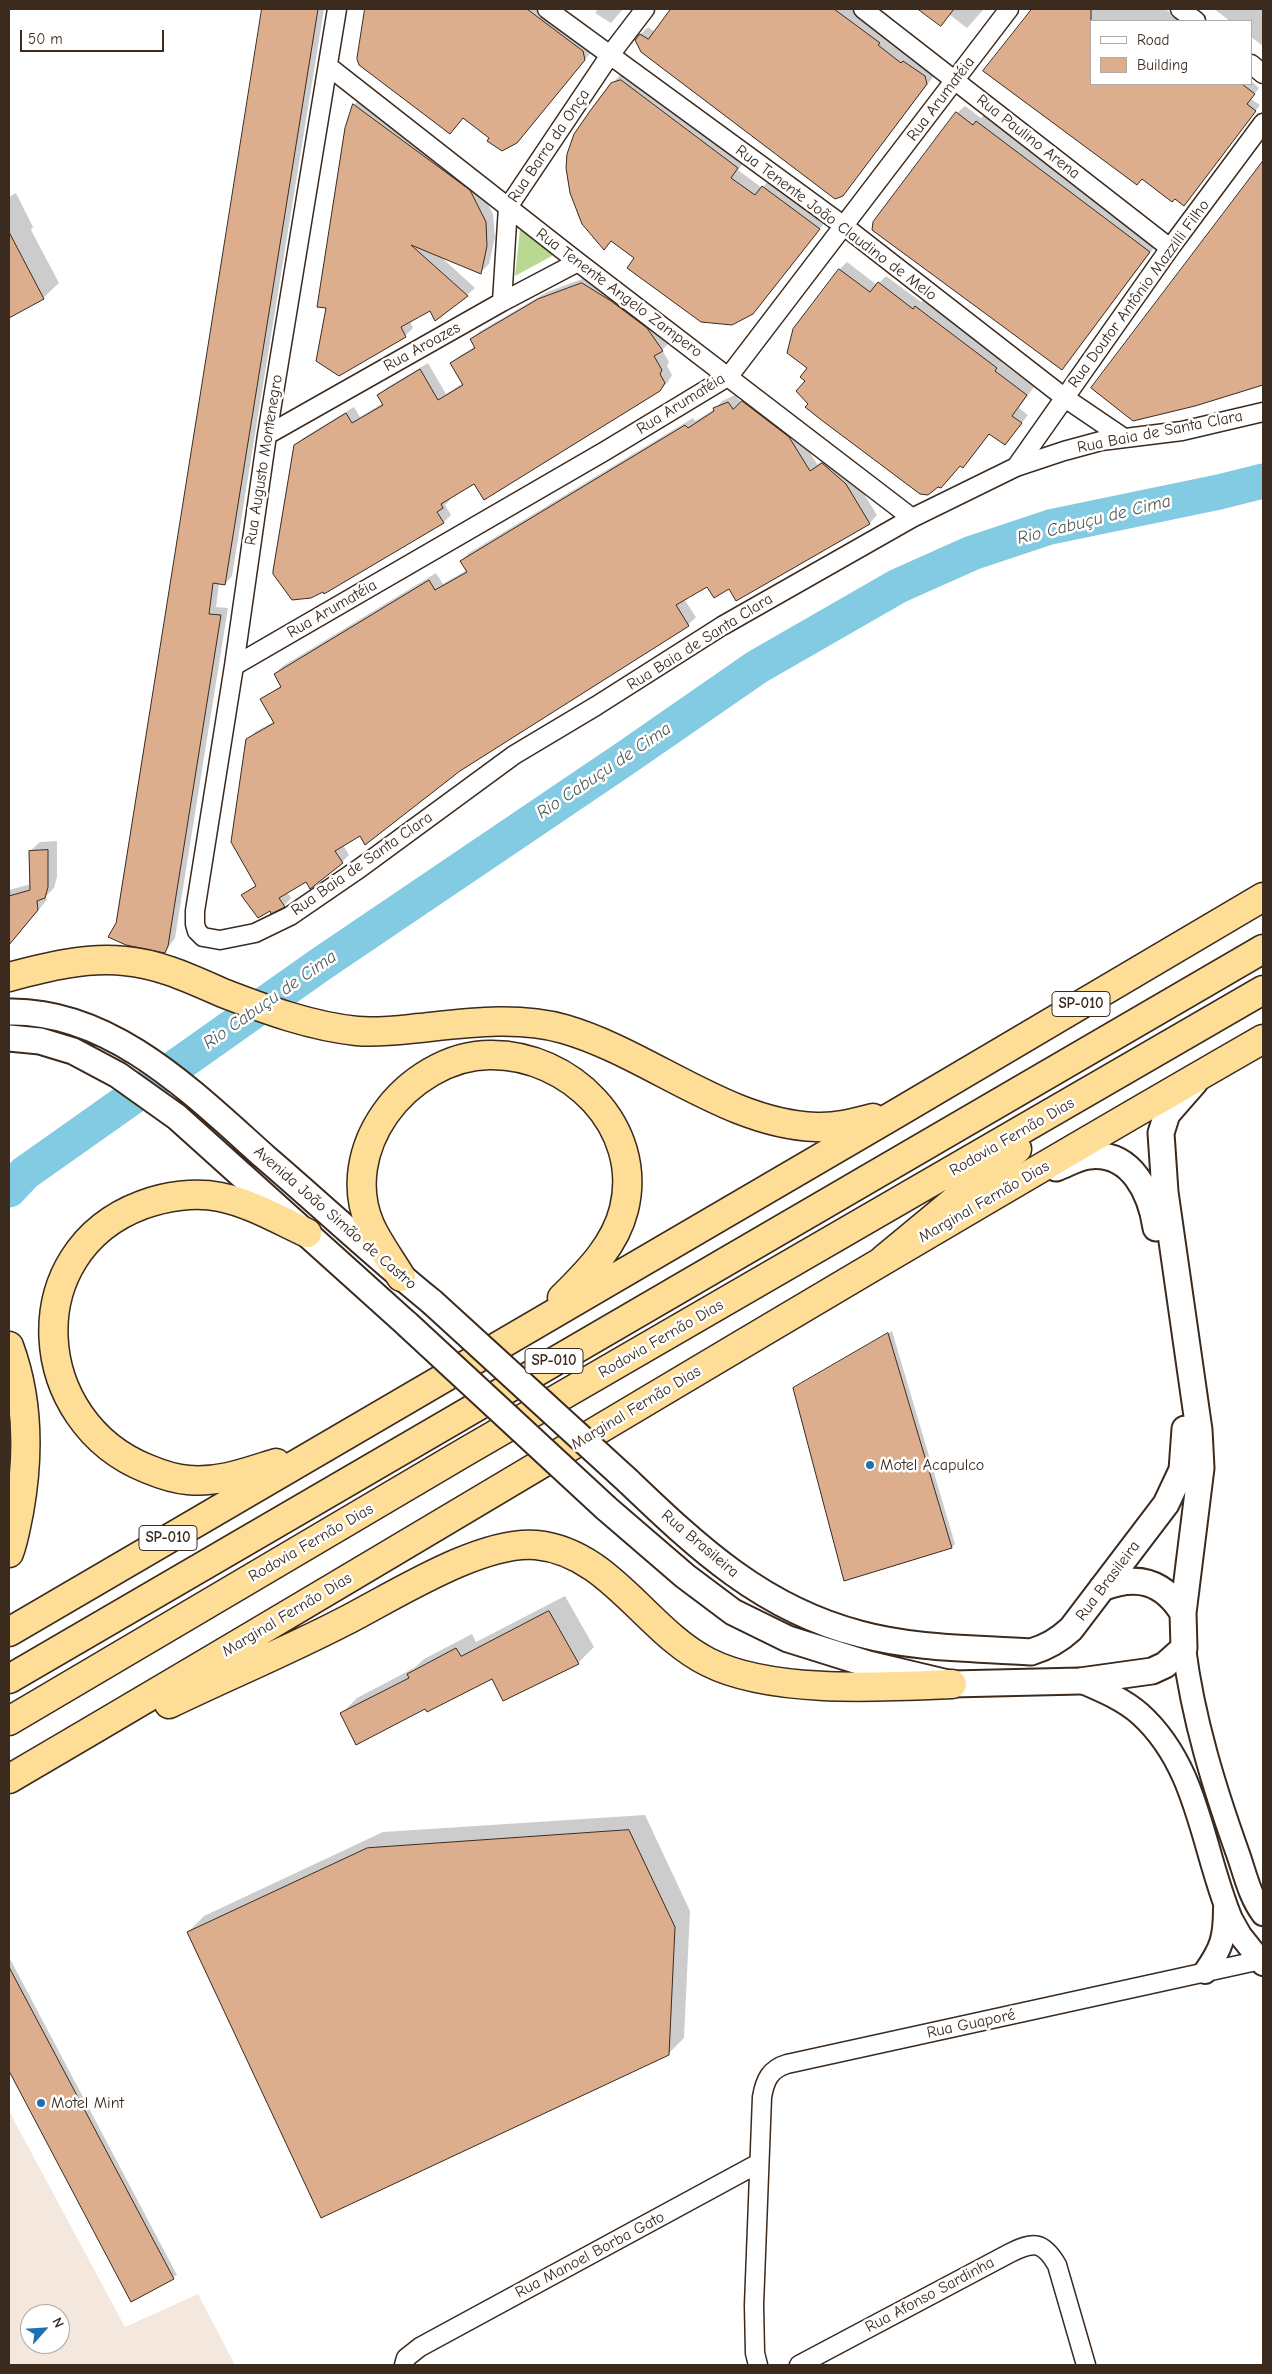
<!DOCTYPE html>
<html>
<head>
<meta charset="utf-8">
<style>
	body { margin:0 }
	#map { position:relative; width:1272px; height:2374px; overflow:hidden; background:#fff; font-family:"Comic Neue",sans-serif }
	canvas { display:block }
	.frame { position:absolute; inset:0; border:10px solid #3b2a1e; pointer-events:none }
	.legend { position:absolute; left:1090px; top:20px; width:162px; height:65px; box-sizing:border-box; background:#fff; border:1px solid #b1aaa5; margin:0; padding:6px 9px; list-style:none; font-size:15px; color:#3b2a1e }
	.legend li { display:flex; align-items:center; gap:10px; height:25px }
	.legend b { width:25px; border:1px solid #b1aaa5 }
	.north { position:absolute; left:20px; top:2304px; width:50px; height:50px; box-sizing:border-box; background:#fff; border:1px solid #b1aaa5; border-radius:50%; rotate:64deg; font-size:14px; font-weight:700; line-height:20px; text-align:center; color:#3b2a1e }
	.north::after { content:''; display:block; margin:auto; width:18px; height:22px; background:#1f6fb2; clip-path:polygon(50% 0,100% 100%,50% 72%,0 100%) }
	.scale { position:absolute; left:20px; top:30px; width:144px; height:22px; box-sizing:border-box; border:2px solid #3b2a1e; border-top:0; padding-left:6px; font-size:15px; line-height:18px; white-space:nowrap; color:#3b2a1e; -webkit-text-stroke:4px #fff; paint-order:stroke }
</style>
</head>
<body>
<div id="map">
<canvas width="1272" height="2374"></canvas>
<div class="frame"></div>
<ul class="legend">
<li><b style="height:6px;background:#fff"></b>Road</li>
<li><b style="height:14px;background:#dcae8d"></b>Building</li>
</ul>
<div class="north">N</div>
<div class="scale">50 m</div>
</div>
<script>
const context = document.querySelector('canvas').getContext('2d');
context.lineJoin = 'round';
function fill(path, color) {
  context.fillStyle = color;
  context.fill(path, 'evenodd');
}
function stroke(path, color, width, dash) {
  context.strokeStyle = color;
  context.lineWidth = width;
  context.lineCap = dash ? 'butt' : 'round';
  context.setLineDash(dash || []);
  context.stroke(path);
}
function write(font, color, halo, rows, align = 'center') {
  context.font = font + ' "Comic Neue",sans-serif';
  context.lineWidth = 5;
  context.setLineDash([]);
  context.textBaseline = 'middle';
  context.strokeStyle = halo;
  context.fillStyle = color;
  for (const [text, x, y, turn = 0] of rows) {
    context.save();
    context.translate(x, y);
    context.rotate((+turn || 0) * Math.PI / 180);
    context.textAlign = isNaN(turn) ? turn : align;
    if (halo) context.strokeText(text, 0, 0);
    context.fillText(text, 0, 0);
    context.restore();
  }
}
fill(new Path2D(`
	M9,2111L125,2327L198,2294L235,2365H9ZM30,2314H60V2344H30Z`), '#f4e7dd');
fill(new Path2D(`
	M521,220L563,250L515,276Z`), '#b9d992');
fill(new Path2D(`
	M264,9H324L232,576L225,584L219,583L216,607L228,608L175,938L165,952L117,924Z
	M366,9H546L592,51L517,142L491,138L362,35Z
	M598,9H623L611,23L595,13Z
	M672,9H851L886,35L884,37L909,56L912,54L932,69L934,76L842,195L640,35L648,27L655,32Z
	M920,9H984L967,28L950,15L940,25Z
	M1033,9H1165L1182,21H1091V84H1251V81L1259,88L1251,99L1260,105L1189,199L1143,178L985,70Z
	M1214,9H1263V46L1251,37V21H1230Z
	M629,74L745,161L738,170L762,188L770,179L826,221L759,306L636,258L612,84L619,76Z
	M362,97L477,183L493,214L495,237L489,264L481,272L439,255L475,288L467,295L431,310L410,321L413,328L405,336L327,307L354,105Z
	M965,106L981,118L984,115L1157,244L1062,368L957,113Z
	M1263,163V251L1259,257L1263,260V383L1194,404L1093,388Z
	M16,193L33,227L31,230L59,283L43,298L9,316V197Z
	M847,262L877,285L886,276L921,302L924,300L1003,360L1002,363L1034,387L1019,408L1028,415L1012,436L1005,444L990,433L970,459L963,467L960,465L938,485L809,404V368L839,270Z
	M590,276L669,343L662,350L669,362L667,366L672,375L668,382L660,390L475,482L449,498L450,500L445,505L451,515L444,522L325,592L295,446L303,438L354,407L360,417L383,403L379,395L386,388L428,363L446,394L463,383L452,363L459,356L476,346L472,340L479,332L547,292Z
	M735,395L741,402L751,395L796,430L817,464L830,457L853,476L877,515L870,523L737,599L730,587L708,585L684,599L696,617L688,625L343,845L349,855L342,862L287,892L291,898L284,906L270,910L243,895L257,884L248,740L255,732L275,721L262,699L282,685L275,674L283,666L436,573L443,584L467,570L461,561L469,553L693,418L695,421L715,409L722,401Z
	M57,841V877L54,888L46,896L47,900L9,944V890L31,884L30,851L40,842Z
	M892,1331L955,1544L952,1547L794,1389Z
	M565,1596L594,1647L578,1663L503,1699L492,1677L426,1708L341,1714L357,1698L414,1668L424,1659L472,1634L476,1642Z
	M645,1815L690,1911L684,2038L668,2054L188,1932L204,1916L383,1832Z
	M9,1957L177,2275L132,2300L9,2068Z`), '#0003');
stroke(new Path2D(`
	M9,1190L25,1173L321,964L627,757L757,667L898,586L972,553L1050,527L1219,492L1263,481`), '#82cbe2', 35);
const building = new Path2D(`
	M262,9H318L225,585L213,583L209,614L221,615L168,946L165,953L126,945L108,937L116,923Z
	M365,9H527L583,51L585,60L517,143L502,151L487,141L489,138L463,118L450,134L359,65L357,59Z
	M671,9H834L880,43L878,45L901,63L903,61L925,76L927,84L843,196L835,199L641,52L635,40L640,34L648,39Z
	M918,9H954L941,26Z
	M1032,9H1091V84H1242L1255,94L1247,104L1256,111L1184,206L1175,199L1172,202L1142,179L1137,185L983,71Z
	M621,80L738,168L731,178L755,195L762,186L820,229L753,314L732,325L701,322L627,268L634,258L611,241L604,250L582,224L570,193L566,168L567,154L574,134L590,111L611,83Z
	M353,104L470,190L486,222L487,246L481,274L411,245L468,296L435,321L430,311L401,327L406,337L339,376L316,361L326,308L317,307L345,128Z
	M956,112L973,125L976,121L1150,252L1062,370L872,230L873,222Z
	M1263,161V385L1195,406L1133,421L1091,388Z
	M9,232L44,299L9,318Z
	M839,269L870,292L878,282L913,309L915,306L997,368L995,371L1027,395L1012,416L1022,423L1005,445L989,434L963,468L960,466L941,488L938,487L928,495L920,494L820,419L805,407L808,404L796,391L805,381L800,377L807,368L787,353L793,329Z
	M582,283L611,301L647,328L663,351L654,356L662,370L660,374L665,383L660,391L484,500L474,484L441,504L443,508L437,512L444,523L324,594L323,592L311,598L292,600L273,574V571L294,445L346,413L352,423L383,405L377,395L420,369L438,400L463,385L450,363L475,348L470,339L538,299Z
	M742,401L789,437L810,471L822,463L846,484L870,524L736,601L729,589L714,598L707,587L676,605L689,626L460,771L365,845L360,836L335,851L343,863L310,889L306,882L279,898L285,907L271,914L270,911L258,918L241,895L256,886L231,842L246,739L274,723L260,699L281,687L274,674L429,580L435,590L467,572L460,561L685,425L688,428L714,411L713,408L728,402L733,409Z
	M48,850V887L45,898L37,901L38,910L9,945V896L30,890L29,851Z
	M888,1333L952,1548L844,1581L793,1388Z
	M549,1611L579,1664L503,1701L492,1679L427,1712L425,1709L356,1745L340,1713L409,1678L407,1674L456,1648L461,1656Z
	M629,1830L675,1927L669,2055L321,2218L187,1932L367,1848Z
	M9,1967L174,2279L131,2302L9,2071Z`);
fill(building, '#dcae8d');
stroke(building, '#3b2a1e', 1);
const minor = new Path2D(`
	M337,9L267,435L234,666L195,911V924L197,931L203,937L220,940L255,933L290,916L360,868L514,755L596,706L722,626L912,518L1016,467L1064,451L1101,441L1182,431L1263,412
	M547,9L844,226L1065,398L1124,438
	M863,9L1170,248
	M1180,9L1196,21
	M1251,64L1263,74
	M328,66L578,262L912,518
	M502,302L508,207L610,55L645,9
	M267,435L502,302L578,262
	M1016,467L1170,248L1263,123
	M234,666L605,451L729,376L1009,9
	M404,2365L406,2358L420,2347L759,2163
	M758,2365L755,2353L754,2305L762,2097C765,2080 770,2069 787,2064L1261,1960
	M799,2365L1010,2253C1033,2241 1043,2241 1057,2265L1086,2365`);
const tertiary = new Path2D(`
	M1184,1648C1193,1719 1214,1787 1238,1854C1245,1874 1250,1897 1263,1914
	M1080,1681C1101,1690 1123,1699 1140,1714C1199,1767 1202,1850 1231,1919L1240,1935L1263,1964
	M1205,1972C1222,1948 1225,1937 1225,1908`);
const secondary = new Path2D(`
	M9,1012C112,1010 194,1094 266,1158C322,1206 375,1256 432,1302
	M9,1038L40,1041L73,1051L118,1075L177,1117L407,1324
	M1056,1168C1067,1164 1078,1157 1089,1156C1132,1151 1151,1194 1156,1228
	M628,1481C698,1548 763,1609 860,1634C915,1649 974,1648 1031,1652C1047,1647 1058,1641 1071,1629L1166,1504L1182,1470L1185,1429
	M606,1508L685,1576L733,1612L788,1639L868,1664L952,1684L1080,1681L1152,1671L1165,1665L1184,1648L1183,1613L1201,1468L1199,1430L1165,1192L1161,1133L1167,1114L1195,1082
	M1102,1588C1137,1574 1163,1581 1183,1613`);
const trunk = new Path2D(`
	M9,977C46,967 86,957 125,961C160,964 191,979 223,993C267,1010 310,1026 357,1031C378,1033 400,1030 420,1028C467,1023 518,1016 564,1029C648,1053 727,1124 816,1127C835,1128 854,1123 873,1118
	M401,1277C391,1260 378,1243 370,1225C354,1188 362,1147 385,1114C408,1081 449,1055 490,1055C570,1054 644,1127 624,1209C615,1246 587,1273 562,1298
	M9,1346C29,1400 29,1456 19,1512C16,1526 14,1540 9,1553
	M276,1463C247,1472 219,1483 188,1480C175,1479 160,1474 148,1469C29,1422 17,1252 142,1205C166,1196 195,1192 220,1197C250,1203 279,1220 307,1233
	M9,1632L899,1112L1263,897
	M169,1704C227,1676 287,1651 345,1621C394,1596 481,1540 536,1545C610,1552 646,1631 708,1662C771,1694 882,1687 952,1684
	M9,1779C428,1534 842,1281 1263,1039`);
const motorway = new Path2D(`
	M884,1259L1017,1149
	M9,1679L1263,949
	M9,1721L465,1452L1263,990`);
stroke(minor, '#3b2a1e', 21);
stroke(tertiary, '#3b2a1e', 26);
stroke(secondary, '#3b2a1e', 29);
stroke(trunk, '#3b2a1e', 31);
stroke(motorway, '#3b2a1e', 31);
stroke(minor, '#fff', 18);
stroke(tertiary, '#fff', 22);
stroke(secondary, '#fff', 25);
stroke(trunk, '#fedd96', 28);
stroke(motorway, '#fedd96', 28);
const secondaryBridge = new Path2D(`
	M432,1302L628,1481
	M407,1324L606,1508`);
stroke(secondaryBridge, '#3b2a1e', 29, []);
stroke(secondaryBridge, '#fff', 25);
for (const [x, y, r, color] of [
	[870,1465,5,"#1f6fb2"],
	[41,2103,5,"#1f6fb2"]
]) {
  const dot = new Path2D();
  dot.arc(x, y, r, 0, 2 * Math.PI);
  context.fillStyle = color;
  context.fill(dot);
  stroke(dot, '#fff', 2);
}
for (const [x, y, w] of [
	[1081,1004,58],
	[554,1361,58],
	[168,1538,58]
]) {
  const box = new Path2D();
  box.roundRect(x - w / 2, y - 12.5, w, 25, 4);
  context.fillStyle = '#fff';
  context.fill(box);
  stroke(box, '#3b2a1e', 1);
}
write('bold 15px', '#3b2a1e', null, [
	["SP-010",1081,1004],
	["SP-010",554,1361],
	["SP-010",168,1538]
]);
write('16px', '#3b2a1e', '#fff', [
	["Rua Arumatéia",941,99,-53],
	["Rua Paulino Arena",1028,137,38],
	["Rua Barra da Onça",549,146,-56],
	["Rua Tenente João Claudino de Melo",836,223,37],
	["Rua Tenente Angelo Zampero",619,293,37],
	["Rua Doutor Antônio Mazzilli Filho",1139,294,-54],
	["Rua Aroazes",422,347,-29],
	["Rua Arumatéia",681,404,-32],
	["Rua Baia de Santa Clara",1160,432,-11],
	["Rua Augusto Montenegro",264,460,-81],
	["Rua Arumatéia",332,609,-30],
	["Rua Baia de Santa Clara",700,642,-32],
	["Rua Baia de Santa Clara",362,864,-35],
	["Rodovia Fernão Dias",1012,1137,-30],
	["Marginal Fernão Dias",984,1202,-30],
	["Avenida João Simão de Castro",335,1218,41],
	["Rodovia Fernão Dias",661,1339,-30],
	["Marginal Fernão Dias",636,1408,-31],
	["Rodovia Fernão Dias",311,1543,-30],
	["Rua Brasileira",700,1544,40],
	["Rua Brasileira",1108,1581,-53],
	["Marginal Fernão Dias",287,1615,-31],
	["Rua Guaporé",971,2024,-12],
	["Rua Manoel Borba Gato",590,2255,-28],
	["Rua Afonso Sardinha",930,2295,-28]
]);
write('16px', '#3b2a1e', '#fff', [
	["Motel Acapulco",880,1465],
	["Motel Mint",51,2103]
], 'left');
write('italic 18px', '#505a59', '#fff', [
	["Rio Cabuçu de Cima",1094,520,-14],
	["Rio Cabuçu de Cima",604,771,-34],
	["Rio Cabuçu de Cima",270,1000,-35]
]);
</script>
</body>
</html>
